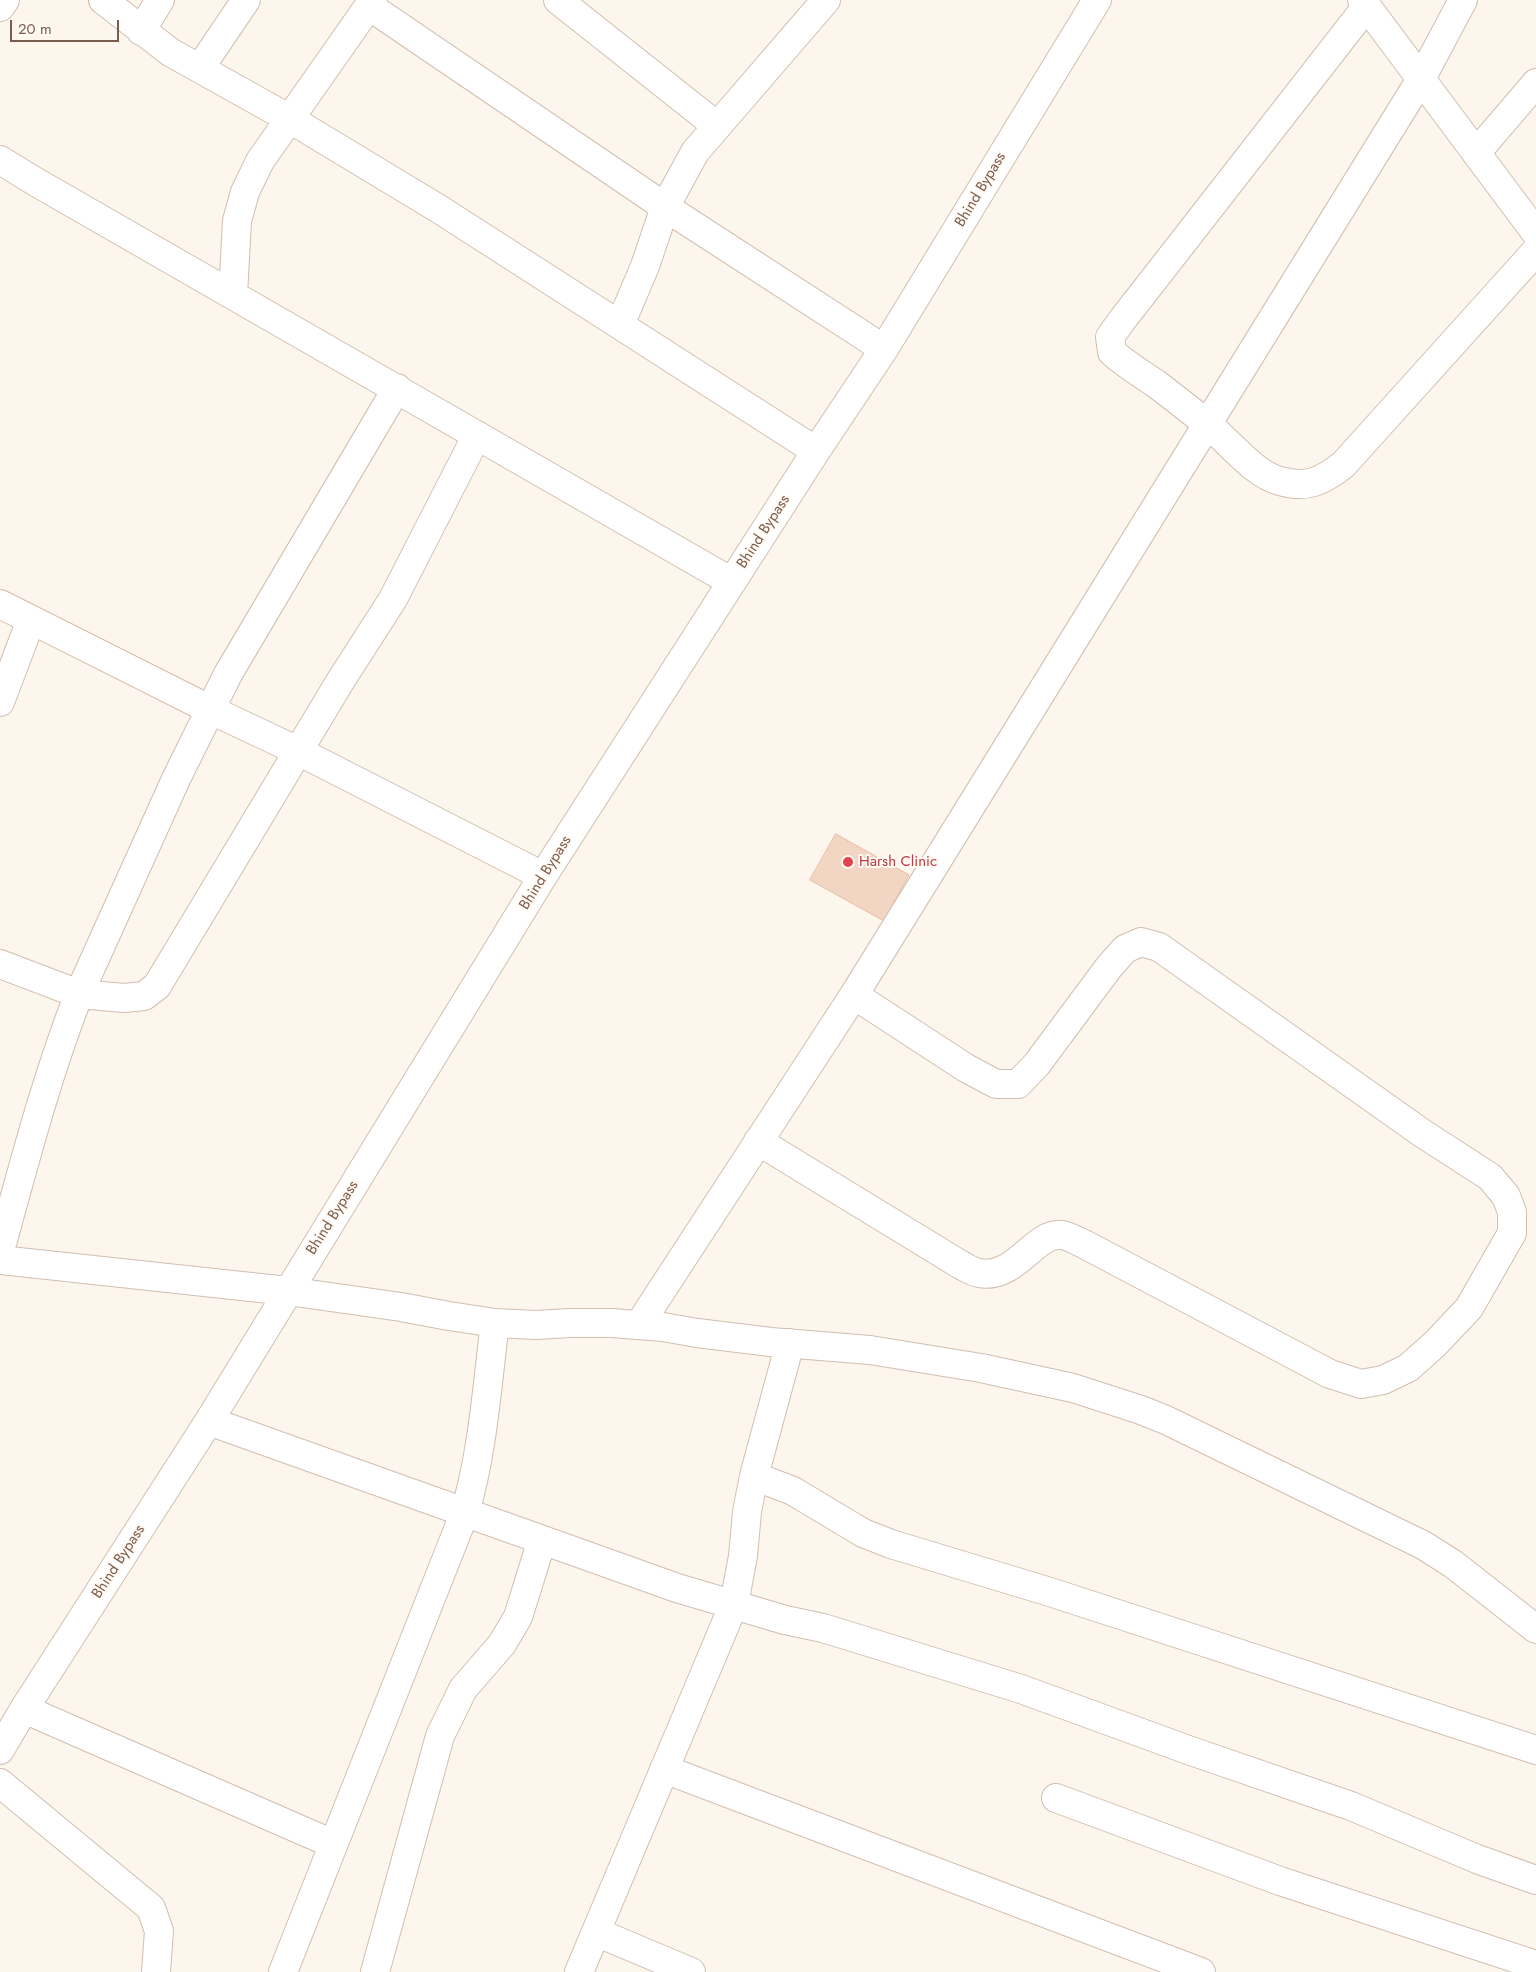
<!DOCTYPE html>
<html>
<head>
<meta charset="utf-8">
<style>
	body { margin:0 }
	#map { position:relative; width:1536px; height:1972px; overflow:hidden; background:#fdf6ec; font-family:Jost,sans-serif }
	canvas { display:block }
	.scale { position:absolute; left:10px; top:20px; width:109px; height:22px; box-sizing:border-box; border:2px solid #7a5c4d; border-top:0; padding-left:6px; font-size:15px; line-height:18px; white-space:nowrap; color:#7a5c4d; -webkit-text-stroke:4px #fffaf3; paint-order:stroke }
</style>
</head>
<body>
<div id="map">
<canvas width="1536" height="1972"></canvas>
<div class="scale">20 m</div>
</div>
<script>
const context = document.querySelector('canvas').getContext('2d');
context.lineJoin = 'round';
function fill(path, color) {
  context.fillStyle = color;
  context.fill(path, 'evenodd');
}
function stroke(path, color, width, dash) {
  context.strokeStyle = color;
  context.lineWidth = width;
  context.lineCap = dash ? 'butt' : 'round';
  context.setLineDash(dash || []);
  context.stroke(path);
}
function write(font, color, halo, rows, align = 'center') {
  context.font = font + ' Jost,sans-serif';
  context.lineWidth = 4;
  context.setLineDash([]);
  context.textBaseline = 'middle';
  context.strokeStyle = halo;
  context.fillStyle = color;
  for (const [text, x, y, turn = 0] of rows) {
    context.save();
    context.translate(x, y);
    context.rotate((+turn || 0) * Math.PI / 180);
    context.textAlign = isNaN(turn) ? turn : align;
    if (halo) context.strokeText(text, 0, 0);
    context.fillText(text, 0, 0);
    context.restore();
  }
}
const building = new Path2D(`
	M836,834L909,875L884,921L810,880Z`);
fill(building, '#f3d5c3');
stroke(building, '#e6bba3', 1);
const minor = new Path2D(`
	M103,0L170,52L290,119L439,209L816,451
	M558,0L717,126
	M1362,0L1536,233
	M369,6L665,207L884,349
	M1367,6L1123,319L1110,337L1112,352C1125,364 1140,373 1155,383C1172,396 1189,409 1206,423C1228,440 1253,474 1280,481C1307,489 1322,481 1343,465L1536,251
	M0,7L5,0
	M141,31L160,0
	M200,68L246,0
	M1476,153L1536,83
	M0,160L36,182L732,582
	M233,295L237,221L245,192L260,161L373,0
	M620,325L645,266L665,207L695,152L826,0
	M0,604L211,710L298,751L543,876
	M0,702L31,620
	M0,964L79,994L124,998L144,996L157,986L341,680L393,599L477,435
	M758,1141L961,1265C967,1268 973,1272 979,1273C1016,1280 1034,1232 1062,1235C1069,1236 1077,1241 1084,1244L1330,1374L1361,1384L1383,1380L1408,1368L1435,1344L1469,1308L1512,1233V1212L1506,1196L1490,1177L1422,1133L1159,947L1141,942L1125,949L1109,967L1037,1064L1018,1084H996L966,1068L854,995
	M0,1251C24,1164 46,1078 79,994L176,779L228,674L397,388
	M0,1260L288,1291L401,1307L449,1316L495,1323L536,1325L570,1323H612L663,1327L697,1333L771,1342L870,1350L981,1368L1073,1388L1141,1410L1166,1420L1423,1545L1453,1564L1536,1629
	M639,1325L854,995L1421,79L1463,0
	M209,1421L677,1588L785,1620L823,1628L1021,1689L1191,1751L1351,1806L1477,1859L1536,1880
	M754,1476L793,1491L863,1533L891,1544L1050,1592L1536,1750
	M24,1709L333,1844
	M0,1750L24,1709L209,1421L543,876L816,451L884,349L1097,0
	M664,1769L1201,1972
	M0,1783L151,1908L159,1931L156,1972
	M1056,1798L1280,1881L1536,1965
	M596,1932L691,1972
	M283,1972L465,1512C483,1451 487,1386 495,1323
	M375,1972L440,1736L463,1689L502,1644L518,1617L542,1540
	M579,1972L734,1604L743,1556L747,1512L754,1476L790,1343`);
stroke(minor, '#d1beb0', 30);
stroke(minor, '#fff', 28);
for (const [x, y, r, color] of [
	[848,862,6,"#e0444e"]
]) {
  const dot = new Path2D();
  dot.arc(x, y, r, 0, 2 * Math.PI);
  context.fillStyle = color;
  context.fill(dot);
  stroke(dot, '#fffaf3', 2);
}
write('15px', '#7a5c4d', '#fffaf3', [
	["Bhind Bypass",981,190,-59],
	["Bhind Bypass",764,532,-57],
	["Bhind Bypass",546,873,-58],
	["Bhind Bypass",333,1218,-58],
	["Bhind Bypass",119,1562,-57]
]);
write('15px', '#be3a42', '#fffaf3', [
	["Harsh Clinic",859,862]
], 'left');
</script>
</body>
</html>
